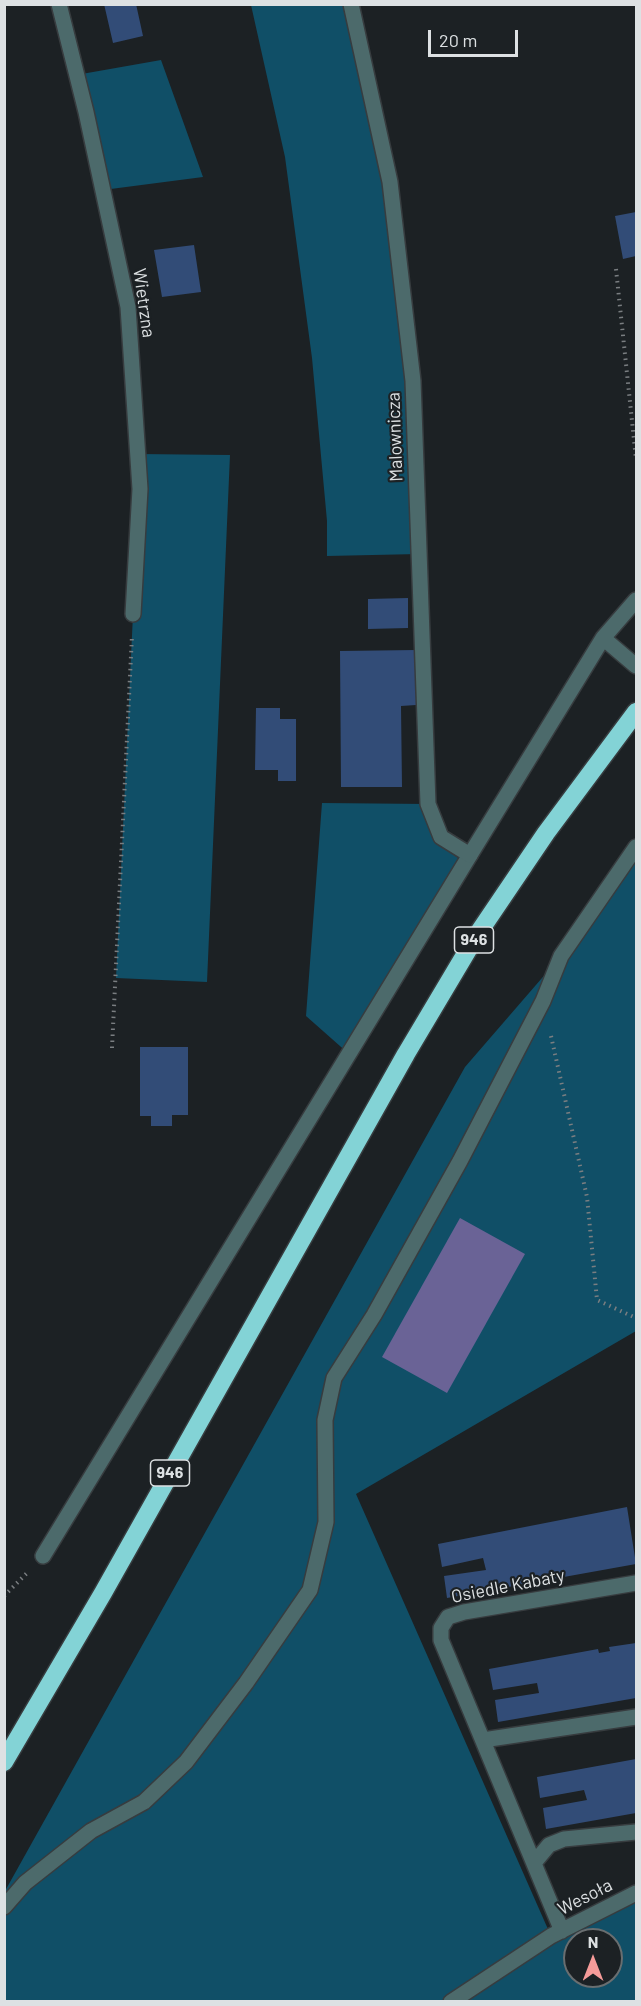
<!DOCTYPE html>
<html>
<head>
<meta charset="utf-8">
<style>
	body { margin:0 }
	#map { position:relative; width:641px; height:2006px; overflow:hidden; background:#1c2124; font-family:Barlow,sans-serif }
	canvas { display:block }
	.frame { position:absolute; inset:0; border:6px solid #dde1e3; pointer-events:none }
	.north { position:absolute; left:563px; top:1928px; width:60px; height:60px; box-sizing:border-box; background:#1c2124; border:2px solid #696e70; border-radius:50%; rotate:0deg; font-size:16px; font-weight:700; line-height:24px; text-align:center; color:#dde1e3 }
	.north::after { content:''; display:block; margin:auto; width:21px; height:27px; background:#f59b99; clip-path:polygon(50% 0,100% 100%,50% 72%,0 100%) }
	.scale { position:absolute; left:428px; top:30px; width:90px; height:27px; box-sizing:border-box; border:3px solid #dde1e3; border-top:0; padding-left:8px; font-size:18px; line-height:21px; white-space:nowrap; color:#dde1e3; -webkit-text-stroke:4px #1c2124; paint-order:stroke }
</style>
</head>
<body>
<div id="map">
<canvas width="641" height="2006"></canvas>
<div class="frame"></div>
<div class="north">N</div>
<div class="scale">20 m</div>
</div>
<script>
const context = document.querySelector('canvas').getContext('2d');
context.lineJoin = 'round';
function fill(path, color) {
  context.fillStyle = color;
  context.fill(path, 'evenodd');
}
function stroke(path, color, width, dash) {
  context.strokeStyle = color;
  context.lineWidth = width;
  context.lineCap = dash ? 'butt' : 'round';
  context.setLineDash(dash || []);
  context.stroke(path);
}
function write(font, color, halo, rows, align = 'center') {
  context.font = font + ' Barlow,sans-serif';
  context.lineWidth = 4.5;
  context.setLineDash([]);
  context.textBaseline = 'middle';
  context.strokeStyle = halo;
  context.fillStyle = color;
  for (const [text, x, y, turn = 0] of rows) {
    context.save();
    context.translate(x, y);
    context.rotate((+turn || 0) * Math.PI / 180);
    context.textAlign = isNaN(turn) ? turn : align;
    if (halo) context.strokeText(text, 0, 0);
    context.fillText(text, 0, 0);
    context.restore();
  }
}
fill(new Path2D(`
	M251,5H351L390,182L410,356L419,554L327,556V521L312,358L285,157Z
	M161,60L203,177L103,190L76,75Z
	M138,454L230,455L207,982L116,978L133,614Z
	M322,803L428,804L441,837L470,855L349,1054L306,1016Z
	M636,847V1331L356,1494L551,1936L636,1893V2001L5,2002V1891L465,1067L561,956ZM575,1940H611V1976H575Z`), '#104f67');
fill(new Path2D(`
	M460,1218L525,1254L447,1393L382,1357Z`), '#6a6396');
fill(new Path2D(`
	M104,4H136L143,36L113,43Z
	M636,212V256L623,259L615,216Z
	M194,245L201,292L162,297L154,250Z
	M408,598V628L368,629V599Z
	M416,650V705L401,706L402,787H341L340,651Z
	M256,708H280V719H296V781H278V770H255Z
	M140,1047H188V1115H172V1126H151V1116H140Z
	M627,1507L636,1564L447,1598L444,1576L486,1570L483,1558L442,1567L438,1544Z
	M636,1643V1698L498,1722L495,1700L539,1693L537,1683L493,1690L489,1669L598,1649L599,1653L610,1651L609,1647Z
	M636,1759V1813L546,1829L543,1808L587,1800L584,1790L540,1798L537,1777Z`), '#324c77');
const service = new Path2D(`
	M43,1556L470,855`);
const minor = new Path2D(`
	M59,4L86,112L128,307L140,489L133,614
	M351,4L390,182L413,381L428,804L441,837L470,855L603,638L636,600
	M603,638L636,666
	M483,1740L636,1717
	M534,1863L549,1845L564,1839L636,1832
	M4,1907L25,1883L91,1831L144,1802L186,1762L246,1683L310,1590L326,1522L325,1420L334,1378L374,1315L460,1161L543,1001L561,956L636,847
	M562,1931L441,1640V1628L448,1617L464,1612L636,1583
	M451,2002L551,1936L636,1893`);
const motorway = new Path2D(`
	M4,1762L103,1593L406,1054L475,938L546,833L636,712`);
stroke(service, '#373c3f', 18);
stroke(minor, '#373c3f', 18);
stroke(motorway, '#373c3f', 21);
stroke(new Path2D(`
	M616,269L636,459
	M551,1036L587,1197L597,1300L636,1318
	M112,1048L132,635
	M4,1596L28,1572`), '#7a7e81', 4, [1.5, 4.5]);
stroke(service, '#4c6a6b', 15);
stroke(minor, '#4c6a6b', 15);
stroke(motorway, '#83d3d6', 18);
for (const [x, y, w] of [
	[474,940,39],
	[170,1473,39]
]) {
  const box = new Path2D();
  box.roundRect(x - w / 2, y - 13, w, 26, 4.5);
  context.fillStyle = '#1c2124';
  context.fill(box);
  stroke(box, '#dde1e3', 1.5);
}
write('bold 16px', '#dde1e3', null, [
	["946",474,940],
	["946",170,1473]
]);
write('18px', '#dde1e3', '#1c2124', [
	["Wietrzna",144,303,82],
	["Malownicza",395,437,-92],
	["Osiedle Kabaty",508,1586,-11],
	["Wesoła",585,1897,-27]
]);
</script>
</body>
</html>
